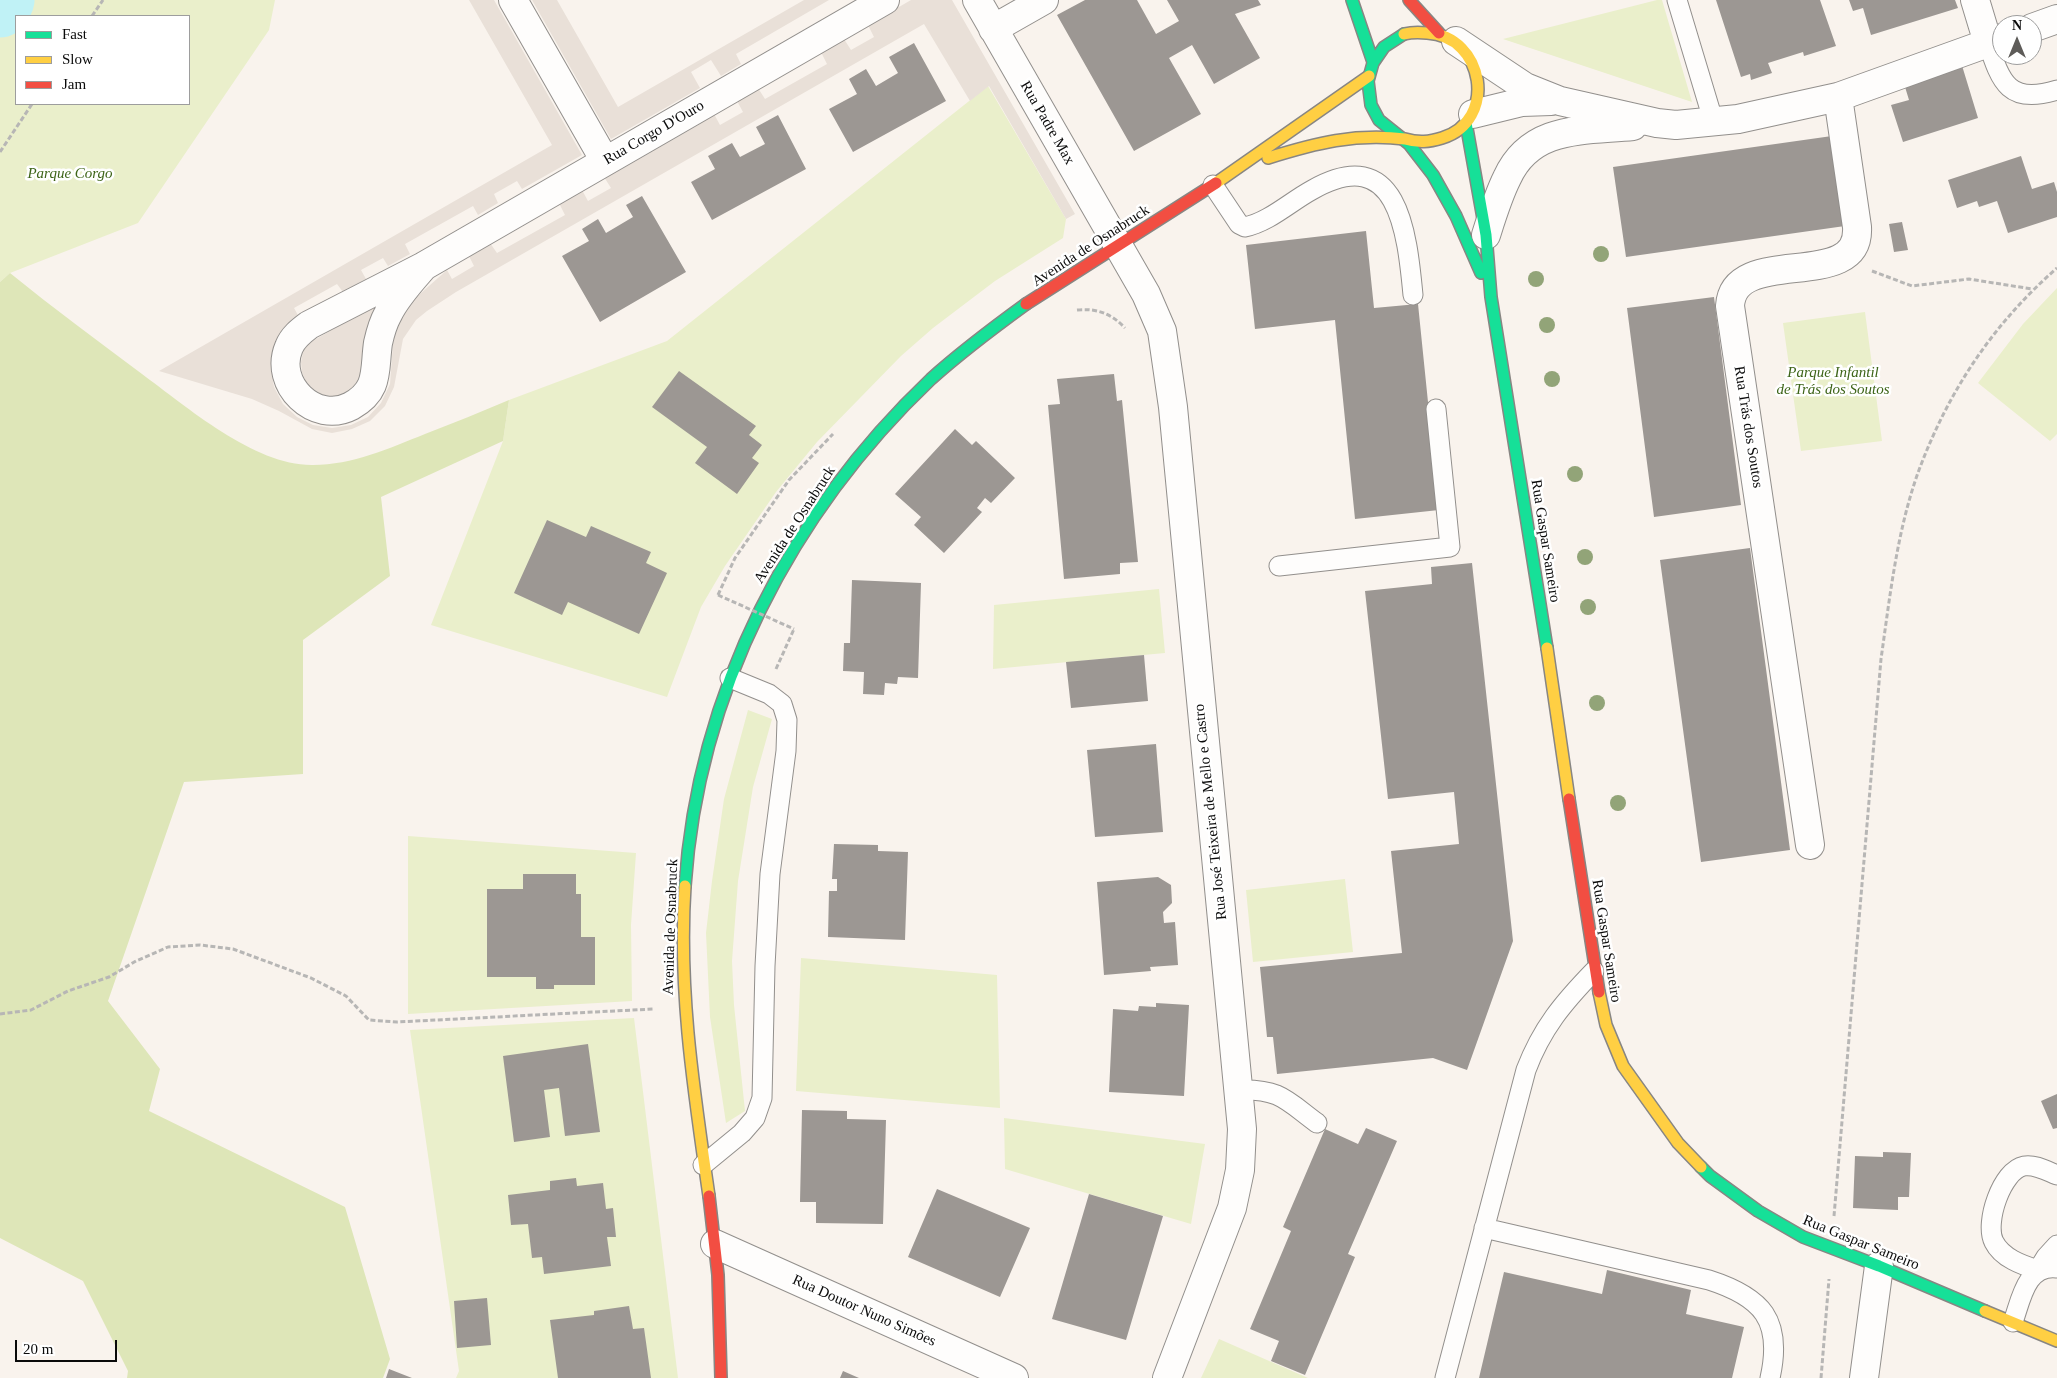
<!DOCTYPE html>
<html>
<head>
<meta charset="utf-8">
<style>
	body { margin:0 }
	#map { position:relative; width:2057px; height:1378px; overflow:hidden; background:#f9f3ed; font-family:Georgia,serif }
	canvas { display:block }
	.legend { position:absolute; left:15px; top:15px; width:175px; height:90px; box-sizing:border-box; background:#fff; border:1px solid #9d9d9d; margin:0; padding:6px 9px; list-style:none; font-size:15px; color:#0a0a0a }
	.legend li { display:flex; align-items:center; gap:10px; height:25px }
	.legend b { width:25px; border:1px solid #9d9d9d }
	.north { position:absolute; left:1992px; top:15px; width:50px; height:50px; box-sizing:border-box; background:#fff; border:1px solid #9d9d9d; border-radius:50%; rotate:0deg; font-size:14px; font-weight:700; line-height:20px; text-align:center; color:#0a0a0a }
	.north::after { content:''; display:block; margin:auto; width:18px; height:22px; background:#5e5c59; clip-path:polygon(50% 0,100% 100%,50% 72%,0 100%) }
	.scale { position:absolute; left:15px; top:1340px; width:102px; height:22px; box-sizing:border-box; border:2px solid #0a0a0a; border-top:0; padding-left:6px; font-size:15px; line-height:18px; white-space:nowrap; color:#0a0a0a; -webkit-text-stroke:4px #fff; paint-order:stroke }
</style>
</head>
<body>
<div id="map">
<canvas width="2057" height="1378"></canvas>
<ul class="legend">
<li><b style="height:6px;background:#16e098"></b>Fast</li>
<li><b style="height:6px;background:#ffcf43"></b>Slow</li>
<li><b style="height:6px;background:#f24e42"></b>Jam</li>
</ul>
<div class="north">N</div>
<div class="scale">20 m</div>
</div>
<script>
const context = document.querySelector('canvas').getContext('2d');
context.lineJoin = 'round';
function fill(path, color) {
  context.fillStyle = color;
  context.fill(path, 'evenodd');
}
function stroke(path, color, width, dash) {
  context.strokeStyle = color;
  context.lineWidth = width;
  context.lineCap = dash ? 'butt' : 'round';
  context.setLineDash(dash || []);
  context.stroke(path);
}
function write(font, color, halo, rows, align = 'center') {
  context.font = font + ' Georgia,serif';
  context.lineWidth = 5;
  context.setLineDash([]);
  context.textBaseline = 'middle';
  context.strokeStyle = halo;
  context.fillStyle = color;
  for (const [text, x, y, turn = 0] of rows) {
    context.save();
    context.translate(x, y);
    context.rotate((+turn || 0) * Math.PI / 180);
    context.textAlign = isNaN(turn) ? turn : align;
    if (halo) context.strokeText(text, 0, 0);
    context.fillText(text, 0, 0);
    context.restore();
  }
}
fill(new Path2D(`
	M0,0H275L269,30L138,223L10,273L0,282ZM16,16H189V104H16Z
	M1657,0H1662L1692,102L1503,39Z
	M988,86L1066,219L1063,238L995,281L933,328L901,356L817,442L776,492L725,566L701,607L667,697L431,625L503,441L509,400L667,341Z
	M2057,288V434L2050,441L1978,383L2023,324Z
	M1865,312L1882,441L1801,451L1783,323Z
	M1159,589L1165,653L993,669L994,605Z
	M748,710L772,719L753,787L738,881L732,961L734,1005L745,1111L726,1123L710,1017L706,933L712,881L724,799Z
	M408,836L636,853L631,925L632,1001L408,1014Z
	M1345,879L1353,952L1253,962L1246,890Z
	M801,958L997,975L1000,1108L796,1091Z
	M634,1018L678,1378H456L459,1371L410,1030Z
	M1004,1118L1205,1144L1191,1224L1005,1169Z
	M1219,1339L1308,1378H1201Z`), '#eaefcb');
fill(new Path2D(`
	M10,273C53,308 98,341 142,374C187,407 255,466 313,465C352,465 390,448 425,434C453,423 481,412 509,400L503,441L381,497L390,576L303,640V774L184,782L108,1001L160,1069L149,1111L345,1207L390,1359L383,1378H127L128,1371L83,1281L0,1238V282Z`), '#dee6b8');
fill(new Path2D(`
	M469,0H494L582,155L522,189L517,181L494,194L498,203L478,215L473,206L405,244L410,254L388,266L383,258L361,270L366,279L343,292L337,284L294,308L299,317L274,350L271,368L274,387L283,404L297,417L313,425L332,428L351,425L368,417L381,403L390,384L393,343L398,321L412,301L447,270L452,279L474,266L469,256L490,243L497,253L565,215L559,203L582,190L588,201L611,188L604,177L714,114L720,125L743,112L737,101L758,88L765,99L827,64L821,52L844,39L851,50L874,37L868,25L911,0H952L1075,214L1066,219L989,86L970,101L924,24L456,292L427,311L416,320L403,339L394,387L385,406L370,421L352,429L332,433L312,429L279,411L252,399L159,371L552,145Z
	M532,0H557L618,107L804,0H829L736,54L741,64L721,76L711,60L691,72L700,88L611,139Z
	M380,302L363,373L358,383L352,390L342,395L332,396L322,395L313,389L306,382L302,372L301,362L303,352L309,343Z`), '#e9e0d8');
stroke(new Path2D(`
	M0,7L4,0`), '#c0f2f6', 61);
fill(new Path2D(`
	M1085,0H1137L1156,34L1179,21L1167,0H1258L1261,5L1235,14L1260,58L1214,84L1192,45L1169,58L1201,114L1134,151L1057,15Z
	M1716,0H1820L1836,46L1804,56L1803,52L1768,63L1772,73L1751,80L1750,74L1741,77Z
	M1849,0H1955L1958,8L1871,35L1863,8L1853,11Z
	M914,43L946,101L853,152L829,109L857,94L849,79L866,69L876,86L898,73L889,57Z
	M1960,59L1978,118L1903,142L1891,105L1909,100L1902,77Z
	M778,115L806,169L712,220L691,182L715,169L708,156L732,143L740,157L765,144L756,127Z
	M1839,135L1852,225L1626,257L1613,167Z
	M2021,156L2032,189L2054,182L2057,192V217L2008,233L1997,201L1979,207L1977,201L1957,208L1948,180Z
	M642,196L686,272L600,322L562,256L589,241L582,229L598,219L606,233L633,217L626,205Z
	M1902,222L1908,250L1894,252L1889,224Z
	M1366,231L1374,308L1418,304L1439,510L1355,519L1335,320L1255,329L1246,245Z
	M1714,297L1741,505L1654,517L1627,308Z
	M679,371L756,426L749,435L762,445L752,458L759,463L737,494L695,463L707,447L652,407Z
	M1114,374L1117,401L1122,400L1138,562L1120,563V574L1064,579L1048,405L1060,404L1057,379Z
	M955,429L972,445L976,441L1015,478L991,503L985,498L977,508L982,512L944,553L914,525L921,517L895,494Z
	M547,520L586,537L591,526L651,552L646,563L667,573L639,634L568,602L562,615L514,593Z
	M1750,548L1790,850L1701,862L1660,560Z
	M1472,563L1513,941L1467,1070L1433,1058L1277,1074L1273,1037H1267L1260,967L1402,953L1391,851L1459,844L1454,792L1388,799L1365,591L1432,584L1431,567Z
	M852,580L921,583L918,678L898,677L897,684L885,683L884,695L863,694L864,672L843,671L844,643H850Z
	M1144,655L1148,701L1071,708L1066,662Z
	M1156,744L1163,832L1095,837L1087,750Z
	M834,844L878,845V851L908,852L905,940L828,937L829,891H837V879H832Z
	M523,874H576V894H581V937H595V985H554V989H536V977H487V889H523Z
	M1158,877L1171,885L1172,903L1163,912L1164,923L1175,922L1178,965L1150,967L1151,971L1104,975L1097,882Z
	M1156,1003L1189,1005L1184,1096L1109,1092L1113,1009L1138,1011L1139,1006L1156,1007Z
	M588,1044L600,1132L565,1136L559,1088L544,1090L550,1137L514,1142L503,1056Z
	M2057,1094V1128L2053,1129L2041,1101Z
	M802,1110L847,1111V1119L886,1120L883,1224L816,1223V1202H800Z
	M1366,1128L1397,1141L1348,1254L1355,1257L1305,1375L1271,1361L1279,1341L1250,1329L1291,1231L1283,1227L1325,1129L1358,1144Z
	M1883,1152L1911,1153L1909,1197H1898V1210L1853,1208L1855,1156L1883,1157Z
	M576,1178L577,1186L603,1183L606,1209L613,1208L616,1237H607L611,1266L544,1274L542,1257L532,1258L528,1224L511,1225L508,1195L550,1190V1181Z
	M937,1189L1030,1228L1000,1297L908,1257Z
	M1089,1194L1163,1216L1126,1340L1052,1319Z
	M1607,1270L1691,1290L1686,1314L1744,1327L1732,1378H1479L1504,1272L1602,1294Z
	M487,1298L491,1345L457,1348L454,1301Z
	M629,1306L633,1329L644,1328L651,1378H558L550,1320L594,1315V1311Z
	M389,1369L412,1378H386Z
	M843,1371L859,1378H840Z`), '#9c9793');
const lane = new Path2D(`
	M1677,0L1714,123
	M1988,43C2001,83 2009,105 2057,90
	M1213,185L1239,224L1245,227C1269,222 1290,202 1312,190C1398,141 1407,232 1413,295
	M1279,566L1450,547L1436,409
	M1240,1090C1280,1089 1286,1100 1317,1123
	M703,1165L742,1133L755,1118L762,1098L765,966L770,874L786,751L787,720L782,704L769,694L730,678
	M2057,1175C2047,1171 2035,1164 2024,1166C2002,1170 1984,1223 1994,1242C2002,1258 2022,1265 2038,1270L2046,1257L2057,1245
	M1484,1228L1709,1280C1762,1297 1783,1320 1770,1378
	M2013,1322C2021,1300 2026,1264 2057,1268
	M1445,1378L1526,1070C1542,1028 1563,1003 1594,971`);
const street = new Path2D(`
	M513,0L605,161
	M977,0L1146,294L1162,331L1173,407L1242,1129L1240,1170L1232,1208L1167,1378
	M1975,0L1988,43
	M2032,28L2057,19
	M993,29L1044,0
	M1456,41L1525,87L1560,101L1657,123L1676,125L1738,119L1838,97L2002,38
	M1473,114L1522,102L1551,101
	M1486,235C1492,216 1498,196 1507,178C1531,125 1584,131 1633,126
	M424,266C411,281 396,297 388,314C383,323 380,334 378,343C374,370 380,390 351,406C315,425 273,384 289,347C293,337 301,331 309,325L424,266L885,0
	M1810,845L1730,306C1734,243 1861,294 1857,227L1838,97
	M715,1244L1014,1378
	M1864,1378L1879,1266`);
const fast = new Path2D(`
	M1352,0L1373,62
	M1404,34L1384,47L1373,63L1368,81L1371,105L1379,120L1409,144L1433,175L1456,216L1481,273
	M1466,123L1486,235L1491,297L1547,648
	M685,886C698,692 791,512 931,379C961,352 993,328 1026,304
	M1701,1167L1710,1176L1758,1211L1803,1237L1879,1266L1985,1311`);
const slow = new Path2D(`
	M1404,34C1412,32 1419,32 1427,33C1485,36 1498,121 1442,138C1429,142 1419,143 1405,139
	M1268,158C1316,143 1355,133 1405,139
	M1216,183L1369,76
	M1547,648L1569,799
	M685,886C678,990 694,1092 709,1196
	M1599,992L1606,1025L1623,1066L1678,1143L1701,1167
	M1985,1311L2057,1341`);
const jam = new Path2D(`
	M1409,0L1439,33
	M1026,304L1216,183
	M1569,799L1599,992
	M709,1196L718,1275L721,1378`);
stroke(lane, '#928f8c', 21);
stroke(street, '#928f8c', 30);
stroke(fast, '#888683', 14);
stroke(slow, '#888683', 14);
stroke(jam, '#888683', 14);
stroke(new Path2D(`
	M92,16L103,0
	M0,152L32,104
	M1872,271L1912,286L1969,279L2032,289
	M1077,310C1097,308 1112,314 1125,328
	M718,595L735,558L789,480L833,434
	M776,669L794,629
	M0,1014L31,1010L68,991L109,977L136,961L168,947L200,945L233,949L311,978L346,996L369,1020L397,1022L653,1009
	M1834,1216L1881,659C1890,596 1897,530 1919,470C1949,390 1993,324 2057,268
	M1821,1378L1829,1279`), '#b7b6b5', 3, [5, 2.5]);
stroke(lane, '#fefdfc', 19);
stroke(street, '#fefdfc', 28);
stroke(fast, '#16e098', 11);
stroke(slow, '#ffcf43', 11);
stroke(jam, '#f24e42', 11);
stroke(new Path2D(`
	M718,595L794,629`), '#b7b6b5', 3, [5, 2.5]);
context.fillStyle = '#92a478';
for (const [x, y] of [
	[1601,254],
	[1536,279],
	[1547,325],
	[1552,379],
	[1575,474],
	[1585,557],
	[1588,607],
	[1597,703],
	[1618,803]
]) {
  context.beginPath();
  context.arc(x, y, 8, 0, 2 * Math.PI);
  context.fill();
}
write('15px', '#0a0a0a', '#fff', [
	["Rua Padre Max",1047,123,60],
	["Rua Corgo D'Ouro",654,133,-30],
	["Avenida de Osnabruck",1091,246,-33],
	["Rua Trás dos Soutos",1748,427,81],
	["Avenida de Osnabruck",795,525,-57],
	["Rua Gaspar Sameiro",1545,541,81],
	["Rua José Teixeira de Mello e Castro",1211,812,-96],
	["Avenida de Osnabruck",671,927,-88],
	["Rua Gaspar Sameiro",1606,941,81],
	["Rua Gaspar Sameiro",1861,1243,22],
	["Rua Doutor Nuno Simões",864,1311,24]
]);
write('italic 15px', '#3d6418', '#fff', [
	["Parque Corgo",70,174],
	["Parque Infantil",1833,373],
	["de Trás dos Soutos",1833,390]
]);
</script>
</body>
</html>
